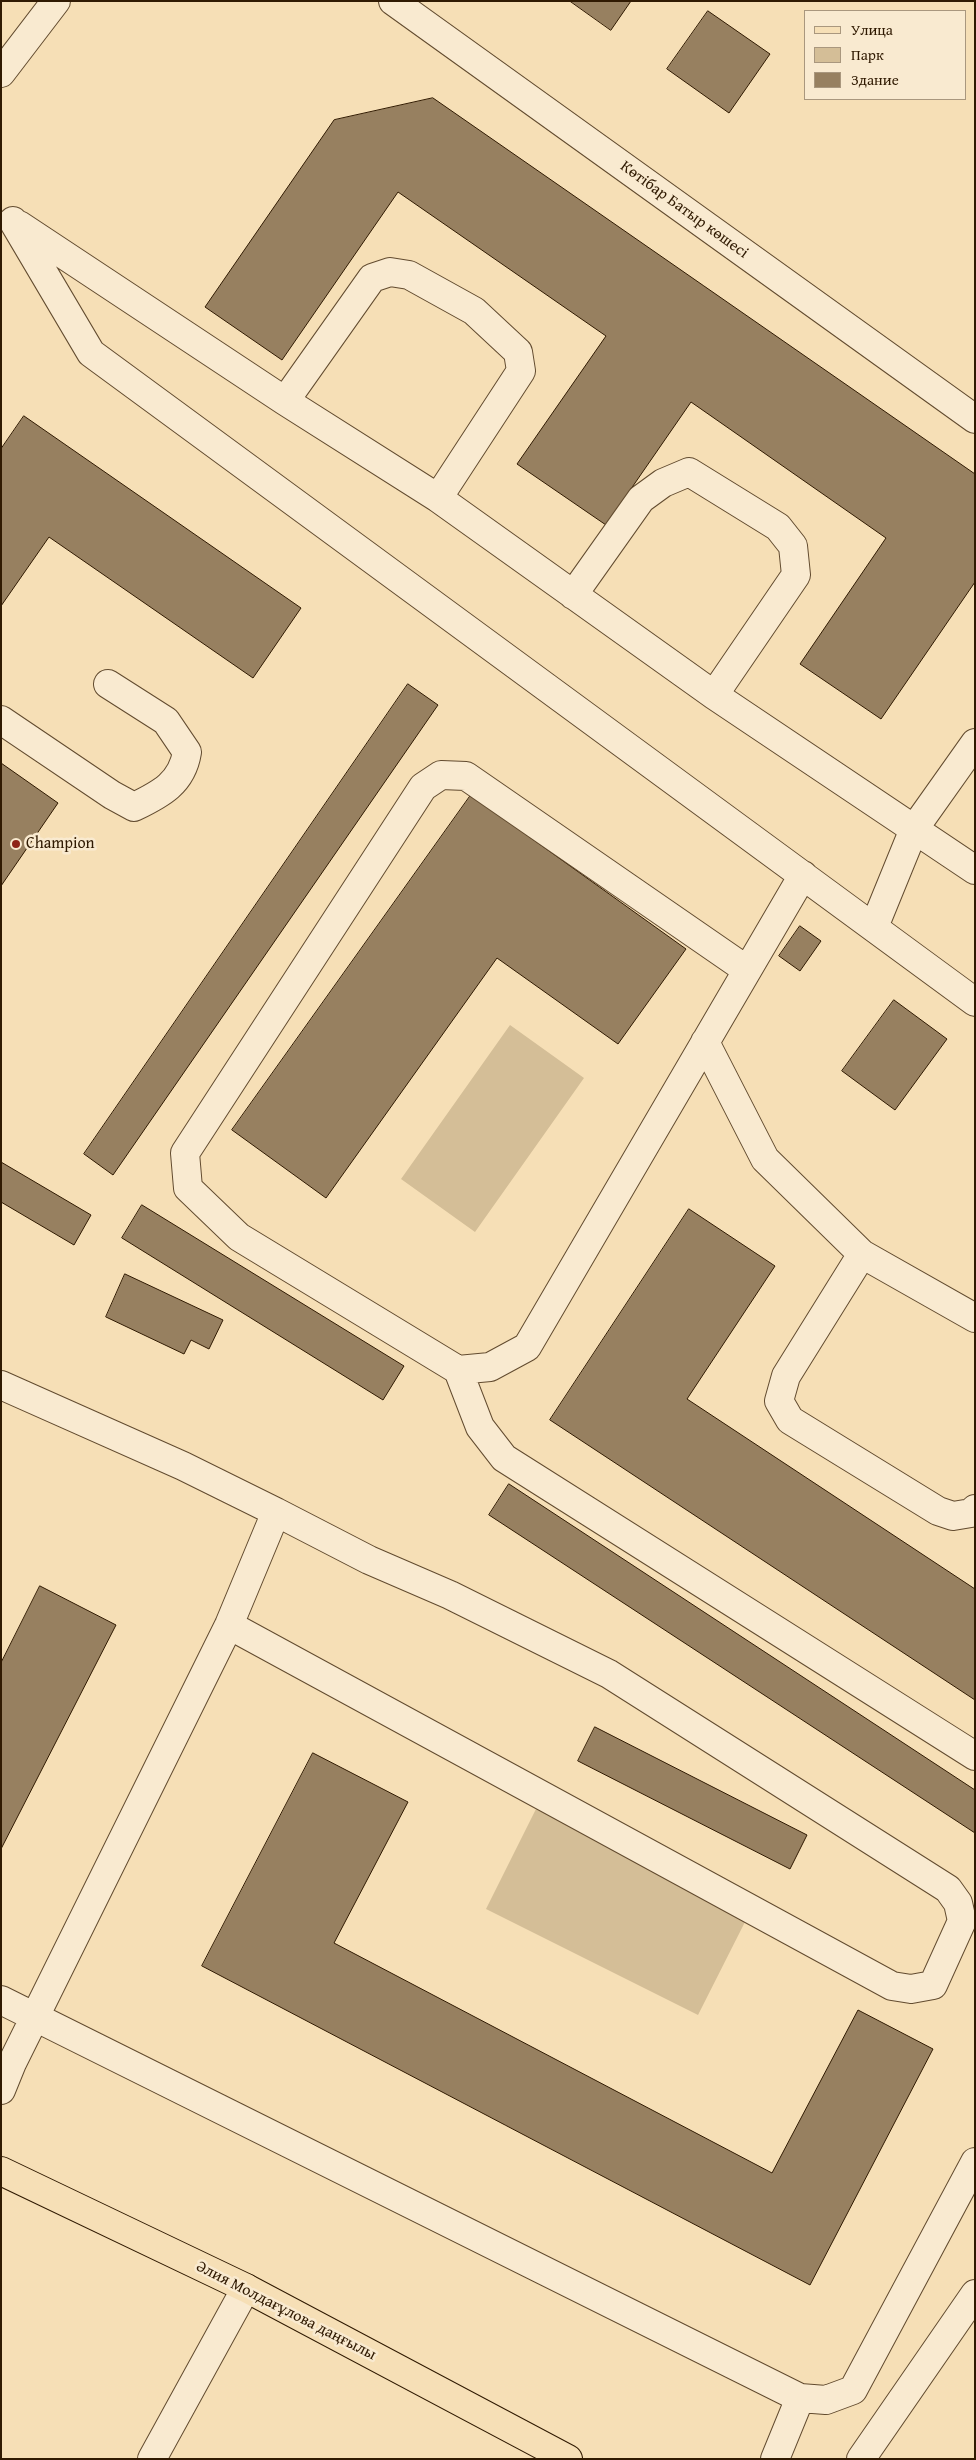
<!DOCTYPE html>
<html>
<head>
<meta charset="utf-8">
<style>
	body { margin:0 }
	#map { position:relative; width:976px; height:2460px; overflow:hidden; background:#f6dfb6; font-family:"Gentium Book Plus",serif }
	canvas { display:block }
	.frame { position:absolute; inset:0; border:2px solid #301a02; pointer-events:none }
	.legend { position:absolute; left:804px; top:10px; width:162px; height:90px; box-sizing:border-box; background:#f9ead0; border:1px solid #a9977e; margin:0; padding:6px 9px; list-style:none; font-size:15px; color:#301a02 }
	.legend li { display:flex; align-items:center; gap:10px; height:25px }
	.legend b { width:25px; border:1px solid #a9977e }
</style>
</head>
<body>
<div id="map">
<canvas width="976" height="2460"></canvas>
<div class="frame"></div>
<ul class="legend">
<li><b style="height:6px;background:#f6dfb6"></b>Улица</li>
<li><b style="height:14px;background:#d4be97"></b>Парк</li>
<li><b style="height:14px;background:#978060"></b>Здание</li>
</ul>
</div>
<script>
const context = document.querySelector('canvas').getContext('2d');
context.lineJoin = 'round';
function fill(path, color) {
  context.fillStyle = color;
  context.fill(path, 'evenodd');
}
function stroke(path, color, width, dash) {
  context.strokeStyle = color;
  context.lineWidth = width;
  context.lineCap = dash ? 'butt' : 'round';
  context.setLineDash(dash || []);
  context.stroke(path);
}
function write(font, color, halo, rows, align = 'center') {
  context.font = font + ' "Gentium Book Plus",serif';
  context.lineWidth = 5;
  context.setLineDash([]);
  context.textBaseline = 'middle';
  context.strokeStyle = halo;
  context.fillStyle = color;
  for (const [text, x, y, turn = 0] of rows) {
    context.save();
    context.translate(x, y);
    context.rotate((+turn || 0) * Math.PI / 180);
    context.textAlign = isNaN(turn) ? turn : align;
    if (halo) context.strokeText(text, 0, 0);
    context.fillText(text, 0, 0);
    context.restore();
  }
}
fill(new Path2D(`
	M510,1025L584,1078L475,1232L401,1179Z
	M536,1809L748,1916L698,2015L486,1909Z`), '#d4be97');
const building = new Path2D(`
	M570,1H631L611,30Z
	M708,11L770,54L729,113L667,69Z
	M433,98L975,474V582L881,719L800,664L886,538L691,402L606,525L517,464L606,336L398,192L282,360L205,307L334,120Z
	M24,416L301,608L253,678L49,537L1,606V449Z
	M408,684L438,705L113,1175L84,1154Z
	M1,763L58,803L1,886Z
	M471,795L686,949L618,1044L497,958L326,1198L232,1130Z
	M800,926L821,941L800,971L779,956Z
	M894,1000L947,1039L895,1110L842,1071Z
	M1,1162L91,1215L74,1245L1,1202Z
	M142,1205L404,1366L383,1400L122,1238Z
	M689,1209L775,1266L687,1399L975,1589V1700L550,1420Z
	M125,1274L223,1320L209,1349L191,1340L184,1354L106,1317Z
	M509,1484L975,1790V1833L489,1515Z
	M40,1586L116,1625L1,1849V1663Z
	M595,1727L807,1835L790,1869L578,1761Z
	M313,1753L408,1802L334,1943L772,2173L858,2010L933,2049L810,2285L202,1966Z`);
fill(building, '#978060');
stroke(building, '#301a02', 1);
const minor = new Path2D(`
	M393,1L975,419
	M1,73L56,1
	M13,221L91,353L975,1002
	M19,225L285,401L438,498L714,695L975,870
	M285,401L372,278L390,272L409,275L474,311L518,352L521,371L438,498
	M573,595L641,499L663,483L689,472L778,527L793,546L796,575L714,695
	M1,720L112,795L134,807C161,794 182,783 187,752L166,721L108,684
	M874,927L914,829L975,743
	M747,970L466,776L441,775L423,787L185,1153L188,1188L239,1237L458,1370L490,1367L527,1347L803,875
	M705,1042L765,1159L862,1254L975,1318
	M862,1254L786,1376L779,1401L790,1420L938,1511L953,1516L971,1513L975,1509
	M458,1370L480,1427L504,1458L975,1756
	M1,1385L183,1466L276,1512L229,1625L12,2063L1,2090
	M229,1625L892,1986L911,1989L933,1985L962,1921L958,1903L948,1889L609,1674L450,1595L369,1560L276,1512
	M1,2000L800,2398L826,2400L853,2390L975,2162
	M152,2459L246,2288
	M775,2459L800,2398
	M861,2459L975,2294`);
const major = new Path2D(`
	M1,2171L246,2288L568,2459`);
stroke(minor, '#624b2f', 30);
stroke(major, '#301a02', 30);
stroke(minor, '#f9ead0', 28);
stroke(major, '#f6dfb6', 28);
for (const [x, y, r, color] of [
	[16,844,5,"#8f2418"]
]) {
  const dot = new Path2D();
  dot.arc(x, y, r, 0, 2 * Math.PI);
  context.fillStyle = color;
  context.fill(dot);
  stroke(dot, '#f9ead0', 2);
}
write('16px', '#301a02', '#f9ead0', [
	["Көтібар Батыр көшесі",684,210,36],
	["Әлия Молдағұлова даңғылы",286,2311,27]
]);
write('16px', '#301a02', '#f9ead0', [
	["Champion",26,844]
], 'left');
</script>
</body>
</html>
